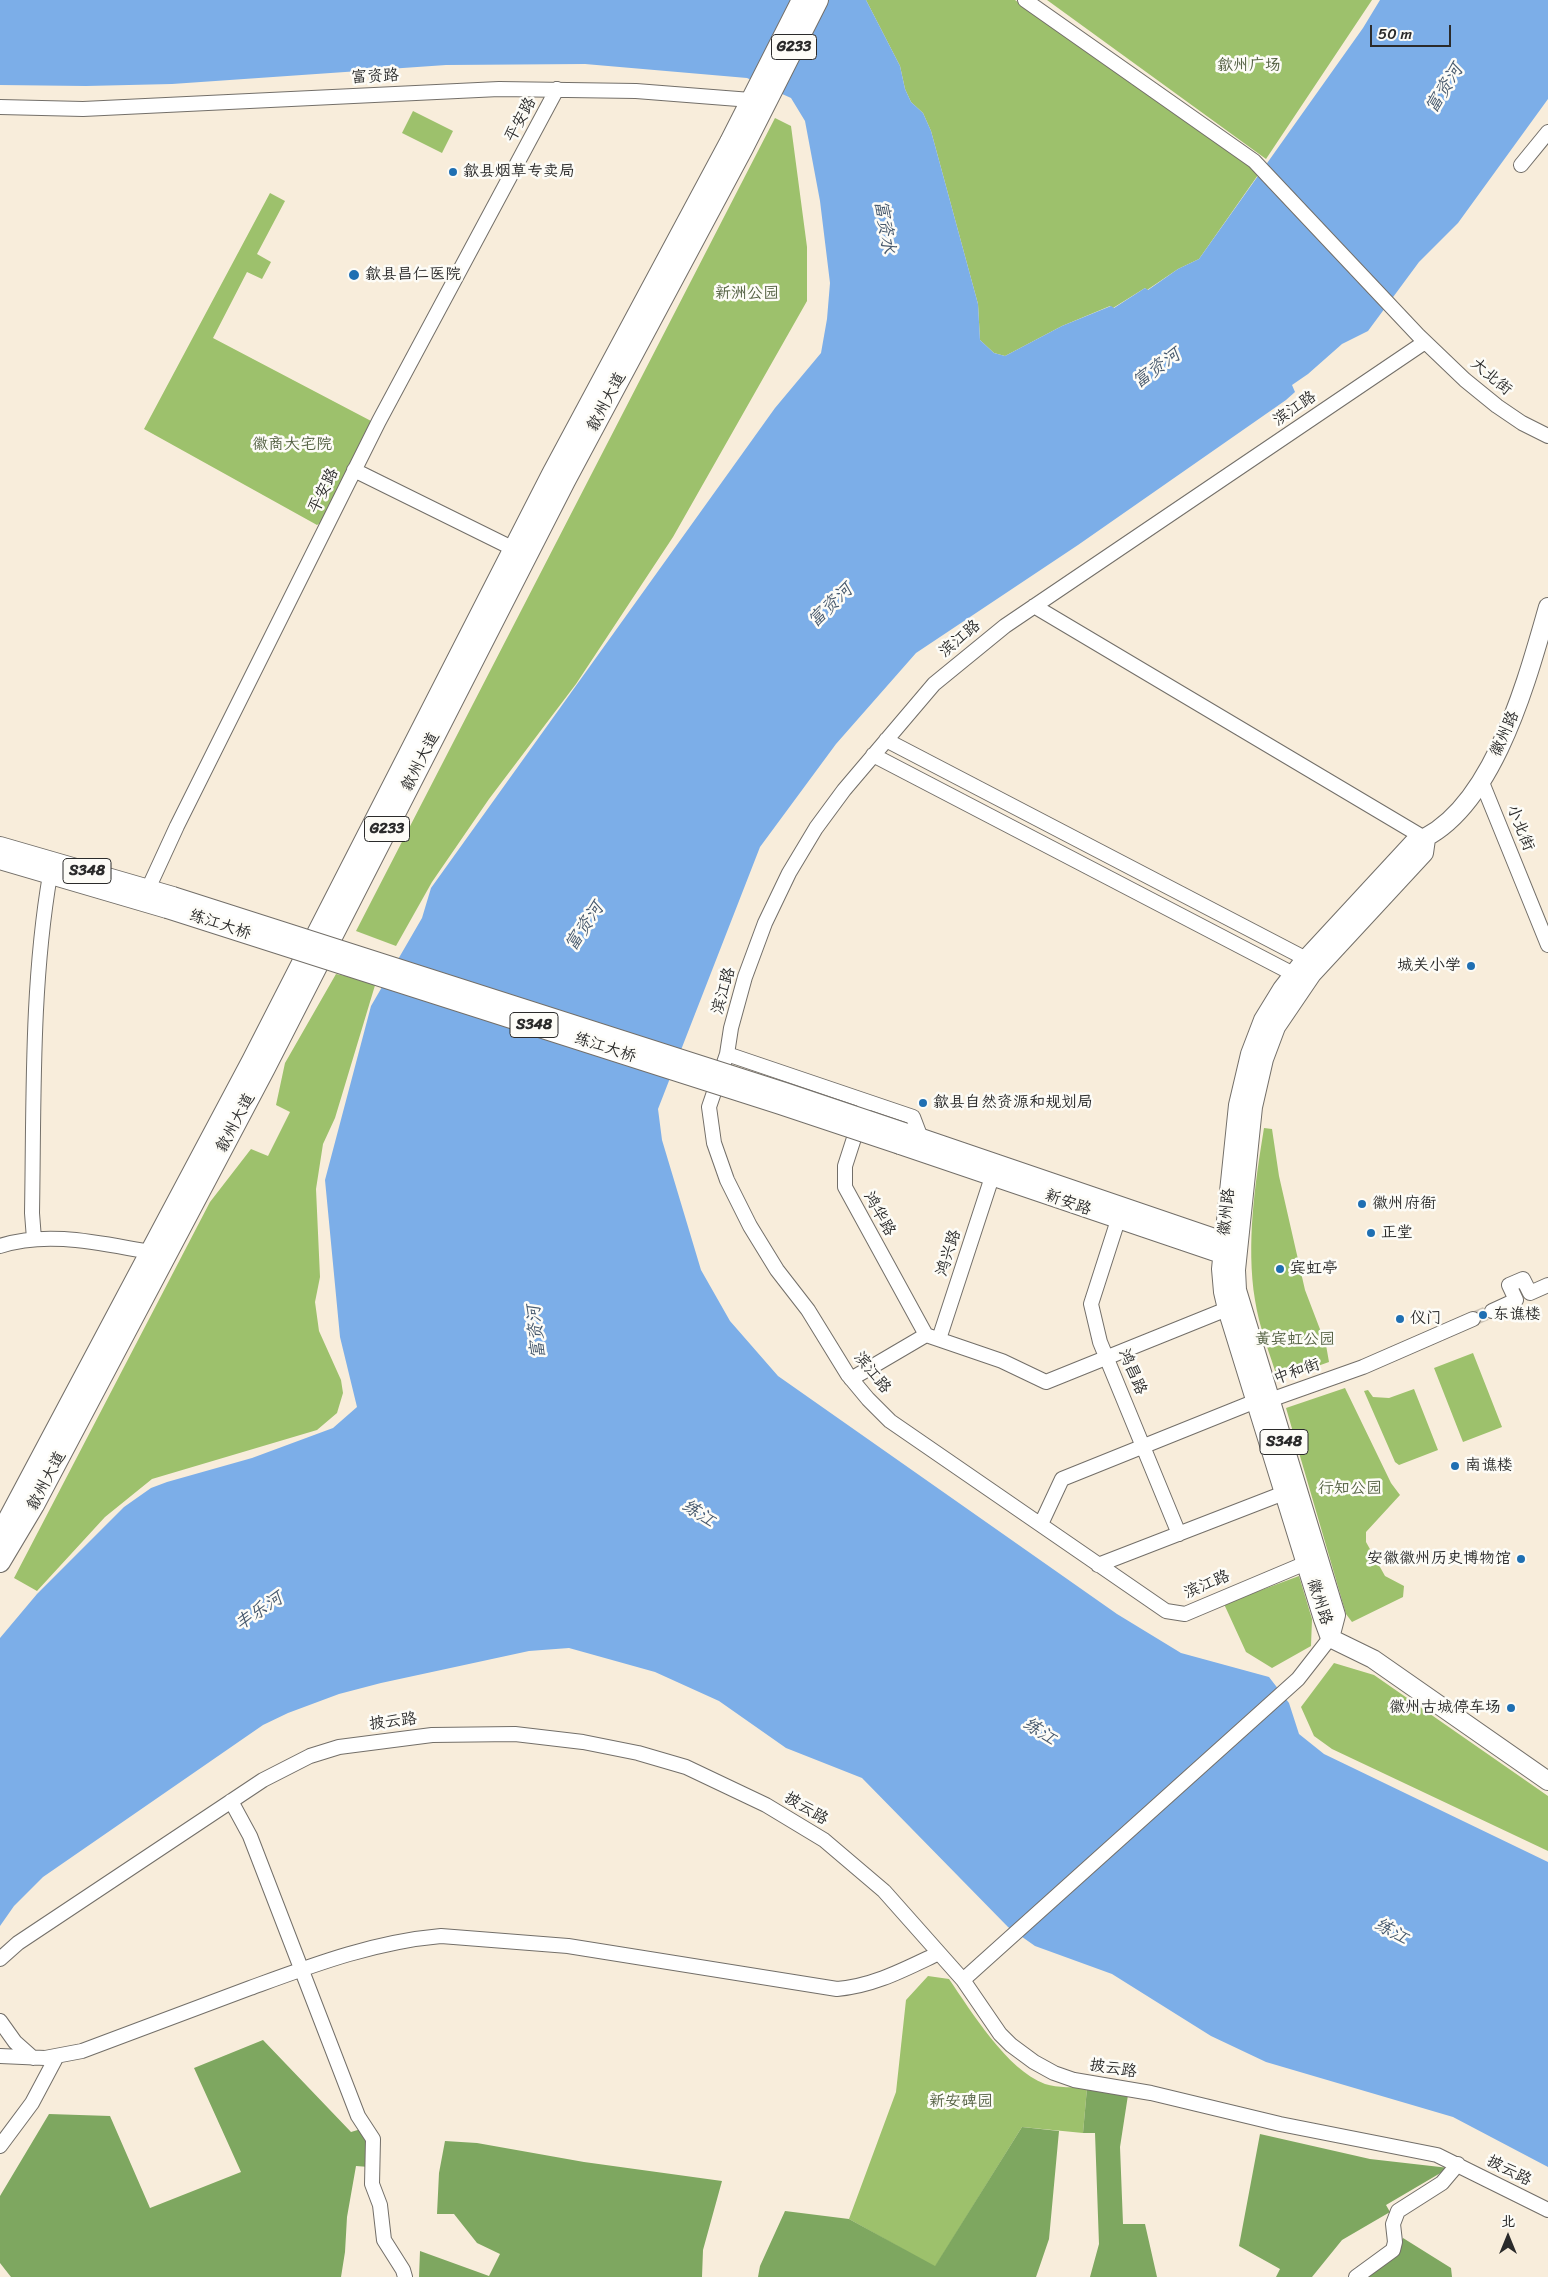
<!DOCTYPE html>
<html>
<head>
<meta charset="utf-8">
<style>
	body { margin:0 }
	#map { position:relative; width:1548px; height:2277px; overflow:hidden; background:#f8eddb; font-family:Sriracha,"LXGW WenKai TC",sans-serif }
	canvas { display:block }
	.north { position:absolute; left:1483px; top:2212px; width:50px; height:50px; -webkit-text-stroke:4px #fdfcf7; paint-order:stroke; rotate:0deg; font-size:14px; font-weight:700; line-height:20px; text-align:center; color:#2b2b2b }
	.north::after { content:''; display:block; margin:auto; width:18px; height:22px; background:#2b2b2b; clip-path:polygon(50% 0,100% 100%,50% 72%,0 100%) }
	.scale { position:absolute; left:1370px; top:25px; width:81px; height:22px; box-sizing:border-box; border:2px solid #2b2b2b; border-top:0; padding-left:6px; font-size:15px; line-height:18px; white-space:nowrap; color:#2b2b2b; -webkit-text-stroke:4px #fdfcf7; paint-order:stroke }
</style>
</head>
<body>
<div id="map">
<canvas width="1548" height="2277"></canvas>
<div class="north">北</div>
<div class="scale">50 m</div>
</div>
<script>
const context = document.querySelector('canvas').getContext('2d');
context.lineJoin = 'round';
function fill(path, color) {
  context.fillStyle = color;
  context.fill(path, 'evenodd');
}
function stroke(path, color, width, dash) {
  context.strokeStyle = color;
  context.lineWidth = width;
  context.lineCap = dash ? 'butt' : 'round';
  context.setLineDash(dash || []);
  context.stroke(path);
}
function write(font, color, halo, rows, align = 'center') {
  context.font = font + ' Sriracha,"LXGW WenKai TC",sans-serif';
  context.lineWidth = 5;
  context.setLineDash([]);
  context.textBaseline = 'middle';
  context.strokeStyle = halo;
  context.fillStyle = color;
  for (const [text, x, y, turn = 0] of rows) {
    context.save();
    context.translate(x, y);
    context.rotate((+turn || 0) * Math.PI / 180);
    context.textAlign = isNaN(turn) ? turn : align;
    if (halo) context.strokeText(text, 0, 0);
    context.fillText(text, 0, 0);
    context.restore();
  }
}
fill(new Path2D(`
	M866,0H1015L1251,165L1258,175L1199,259L1178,269L1147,290L1145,288L1113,308L1110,306L1062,326L1005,356L994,353L980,340L978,304L931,131L923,113L911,102L905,89L900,66Z
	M1047,0H1372L1266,159Z
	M413,111L453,131L442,153L402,133Z
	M775,118L791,126L807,247V301L673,537L576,684L489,799L432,882L396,946L356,931Z
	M270,193L285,201L257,254L271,262L262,279L247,272L213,338L373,422L323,521L317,525L144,429Z
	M336,974L376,982L335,1118L323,1144L316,1189L320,1277L315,1302L319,1331L341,1380L343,1393L337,1413L317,1430L152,1479L105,1517L37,1591L14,1578L210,1202L251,1149L268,1156L290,1112L276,1105L285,1063Z
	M1264,1128L1272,1129L1279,1176L1305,1290L1326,1345L1329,1362L1278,1380C1270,1354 1259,1327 1255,1300C1246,1244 1255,1183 1264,1128Z
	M1473,1353L1502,1427L1463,1442L1434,1368Z
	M1345,1388L1391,1483L1400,1495L1366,1532V1542L1385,1576L1404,1586L1403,1597L1352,1622L1346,1614L1286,1408Z
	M1414,1389L1438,1450L1399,1465L1395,1462L1364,1391L1368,1390L1373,1397L1389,1398Z
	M1299,1576L1312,1619L1311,1646L1272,1668L1246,1652L1224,1604Z
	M1334,1663L1374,1675L1548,1796V1851L1332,1749L1314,1736L1301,1707Z
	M928,1976L949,1979C971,2011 1007,2070 1045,2084C1058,2088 1074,2087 1087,2088L1083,2133L1022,2127L935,2267L849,2219L896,2092L906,2000Z`), '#9dc16c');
fill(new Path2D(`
	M263,2040L351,2132L371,2126L369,2167L356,2166L347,2217L345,2252L341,2277H11L0,2263V2196L49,2114L110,2116L150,2208L241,2172L194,2068Z
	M1087,2088L1128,2095L1120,2147L1123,2224H1145L1157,2277H1090L1099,2244L1095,2133H1083Z
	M1022,2127L1059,2131L1049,2239L1036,2277H758L760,2266L785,2211L849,2219L935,2266Z
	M1260,2134L1370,2159L1449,2168L1386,2205L1390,2212L1342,2240L1312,2277H1276L1280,2269L1239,2246Z
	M445,2141L477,2143L584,2162L722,2181L703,2250L702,2277H419L420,2251L489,2276L500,2254L477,2243L454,2214H437L439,2173Z
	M1403,2238L1451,2268L1452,2277H1366L1394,2257Z`), '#7ea760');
fill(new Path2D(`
	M0,0H866L900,66L905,89L911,102L923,113L931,131L978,304L980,340L994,353L1005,356L1062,326L1111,306L1114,308L1145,288L1148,290L1178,269L1199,259L1363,28L1380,0H1548V99L1458,223L1419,262L1368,331L1342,344L1308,374L1292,385L1295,392L1286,400L1078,545L916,653L836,744L760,847L658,1109L662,1140L701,1270L730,1321L778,1376L1117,1614L1181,1653L1269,1677L1289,1703L1299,1734L1324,1754L1548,1862V2167L1453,2117L1266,2062L1211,2036L1112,1974L1035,1946L1008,1927L862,1778L786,1748L719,1701L655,1672L569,1648L529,1651L381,1683L339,1694L288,1713L263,1725L43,1877L14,1906L0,1926V1638L37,1594L124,1507L151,1488L167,1482L252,1458L333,1428L357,1407L340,1337L325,1180L371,1006L422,918L431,888L775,408L821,353L827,319L830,283L820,201L805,121L791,98L747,78L585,64L446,65L172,84L86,86L0,85Z`), '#7caee8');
stroke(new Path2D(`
	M1473,1319L1492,1311`), '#cfc6b8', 14, [14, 7]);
const minor = new Path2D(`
	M1025,0L1254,161L1418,335L1465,380L1497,406L1522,423L1548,436
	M0,107L83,109L499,89L636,91L751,100
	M1521,165L1548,132
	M354,470L514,549
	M1034,606L1426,839
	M886,740L1314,963
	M873,755L1301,978
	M1481,780L1548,945
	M148,889L177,826L379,421L557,89
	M727,1054L913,1117L921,1138
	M866,1101L845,1166V1187L926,1335
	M1118,1220L1091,1304L1100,1342L1179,1534
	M34,1239L32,1213C34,1101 31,985 50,875
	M0,1246C49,1230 102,1244 151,1252
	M1492,1311L1516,1300L1509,1285L1523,1279L1530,1293L1548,1285
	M926,1335L1002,1361L1046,1382L1227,1309
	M939,1339L992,1177
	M851,1379L926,1335
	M1270,1400L1363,1367L1473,1319
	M1041,1524L1062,1479L1256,1401
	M1306,1563L1185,1614L1166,1611L890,1421L868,1399L848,1375L808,1310L777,1270L750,1226L727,1180L714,1143L709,1107L727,1054L731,1028L745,977L765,923L789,873L816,828L844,790L934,684L1005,626L1425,342
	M1098,1565L1284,1493
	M231,1801L250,1836L358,2116L373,2139L372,2184L380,2205L384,2240L403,2270L405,2277
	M0,1959L18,1943L263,1780L310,1756L339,1747L432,1735L515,1734L583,1742L638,1753L686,1767L766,1805L824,1840L884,1891L963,1980L1000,2034L1011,2045L1034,2062L1054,2073L1074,2080L1151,2093L1280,2124L1437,2155L1548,2210
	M963,1980L1298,1679L1330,1638
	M0,2021L15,2042L33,2058
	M0,2056L45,2058L82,2051C138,2030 194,2009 250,1988C313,1965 373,1942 441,1936L568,1946L837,1989C874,1986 905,1969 939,1953
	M0,2146L32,2103L57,2056
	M1356,2277L1393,2250L1395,2242L1393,2224L1398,2211L1442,2183L1458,2164`);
const major = new Path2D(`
	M1548,607C1527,680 1492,815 1413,843L1303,962L1282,989L1263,1020L1250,1054L1238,1105L1221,1269L1223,1292L1227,1309L1323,1619L1330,1638L1373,1659L1548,1781
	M0,846L173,896
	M0,860L167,909
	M904,1132L1235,1245
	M900,1145L1233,1258
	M1330,1638L1336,1615L1237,1290L1236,1270L1253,1107L1264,1059L1276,1027L1312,974L1424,853L1426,839`);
const highway = new Path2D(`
	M0,1535L252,1061L552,474L730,142L802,0
	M0,1562L34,1505L265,1068L565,481L743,148L818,0`);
stroke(minor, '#736f69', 16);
stroke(major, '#736f69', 20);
stroke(highway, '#736f69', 22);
stroke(minor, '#fff', 14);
stroke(major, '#fff', 18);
stroke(highway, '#fff', 20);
const majorBridge = new Path2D(`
	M173,896L785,1092L904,1132
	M167,909L780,1105L900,1145`);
stroke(majorBridge, '#736f69', 20, []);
stroke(majorBridge, '#fff', 18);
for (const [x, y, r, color] of [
	[453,172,5,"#1f6fb2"],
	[354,275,6,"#1f6fb2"],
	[1471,966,5,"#1f6fb2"],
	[923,1103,5,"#1f6fb2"],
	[1362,1204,5,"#1f6fb2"],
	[1371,1233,5,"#1f6fb2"],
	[1280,1269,5,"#1f6fb2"],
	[1483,1315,5,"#1f6fb2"],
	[1400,1319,5,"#1f6fb2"],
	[1455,1466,5,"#1f6fb2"],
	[1521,1559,5,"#1f6fb2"],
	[1511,1708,5,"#1f6fb2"]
]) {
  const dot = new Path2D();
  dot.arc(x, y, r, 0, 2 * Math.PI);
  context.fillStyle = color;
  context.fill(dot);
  stroke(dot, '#fdfcf7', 2);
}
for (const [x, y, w] of [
	[794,47,45],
	[387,829,45],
	[87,871,48],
	[534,1025,48],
	[1284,1442,48]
]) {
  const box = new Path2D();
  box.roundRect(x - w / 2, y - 12.5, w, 25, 4);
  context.fillStyle = '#fdfcf7';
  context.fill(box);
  stroke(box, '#2b2b2b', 1);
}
write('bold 15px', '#2b2b2b', null, [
	["G233",794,47],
	["G233",387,829],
	["S348",87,871],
	["S348",534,1025],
	["S348",1284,1442]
]);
write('16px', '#536042', '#fdfcf7', [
	["歙州广场",1249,66],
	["新洲公园",747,294],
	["徽商大宅院",292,445],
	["黄宾虹公园",1295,1340],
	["行知公园",1350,1489],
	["新安碑园",961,2102]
]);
write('16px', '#2b2b2b', '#fdfcf7', [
	["富资路",375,77,-3],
	["平安路",521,120,-62],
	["大北街",1491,377,40],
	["歙州大道",607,402,-62],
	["滨江路",1295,409,-34],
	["平安路",324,491,-64],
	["滨江路",960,639,-40],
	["徽州路",1505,734,-66],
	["歙州大道",421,762,-63],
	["小北街",1520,828,68],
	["练江大桥",220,925,18],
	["滨江路",724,991,-74],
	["练江大桥",605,1048,18],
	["歙州大道",236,1123,-62],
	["新安路",1068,1203,19],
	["徽州路",1227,1212,-84],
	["鸿华路",879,1214,61],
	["鸿兴路",949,1253,-72],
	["鸿昌路",1132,1372,67],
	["中和街",1297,1372,-19],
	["滨江路",872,1373,51],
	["歙州大道",47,1481,-62],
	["滨江路",1207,1585,-23],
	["徽州路",1319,1602,72],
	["披云路",393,1722,-7],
	["披云路",806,1809,31],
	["披云路",1113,2069,9],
	["披云路",1509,2171,27]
]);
write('16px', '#2b2b2b', '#fdfcf7', [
	["歙县烟草专卖局",463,172],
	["歙县昌仁医院",365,275],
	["城关小学",1461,966,"right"],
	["歙县自然资源和规划局",933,1103],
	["徽州府衙",1372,1204],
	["正堂",1381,1233],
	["宾虹亭",1290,1269],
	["东谯楼",1493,1315],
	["仪门",1410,1319],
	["南谯楼",1465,1466],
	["安徽徽州历史博物馆",1511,1559,"right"],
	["徽州古城停车场",1501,1708,"right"]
], 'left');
write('italic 18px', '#47596d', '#fdfcf7', [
	["富资河",1445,89,-58],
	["富资水",884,227,81],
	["富资河",1157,369,-36],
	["富资河",831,606,-44],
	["富资河",585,927,-56],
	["富资河",537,1332,-96],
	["练江",698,1514,33],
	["丰乐河",259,1612,-34],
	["练江",1039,1732,33],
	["练江",1391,1932,29]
]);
</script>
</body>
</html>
